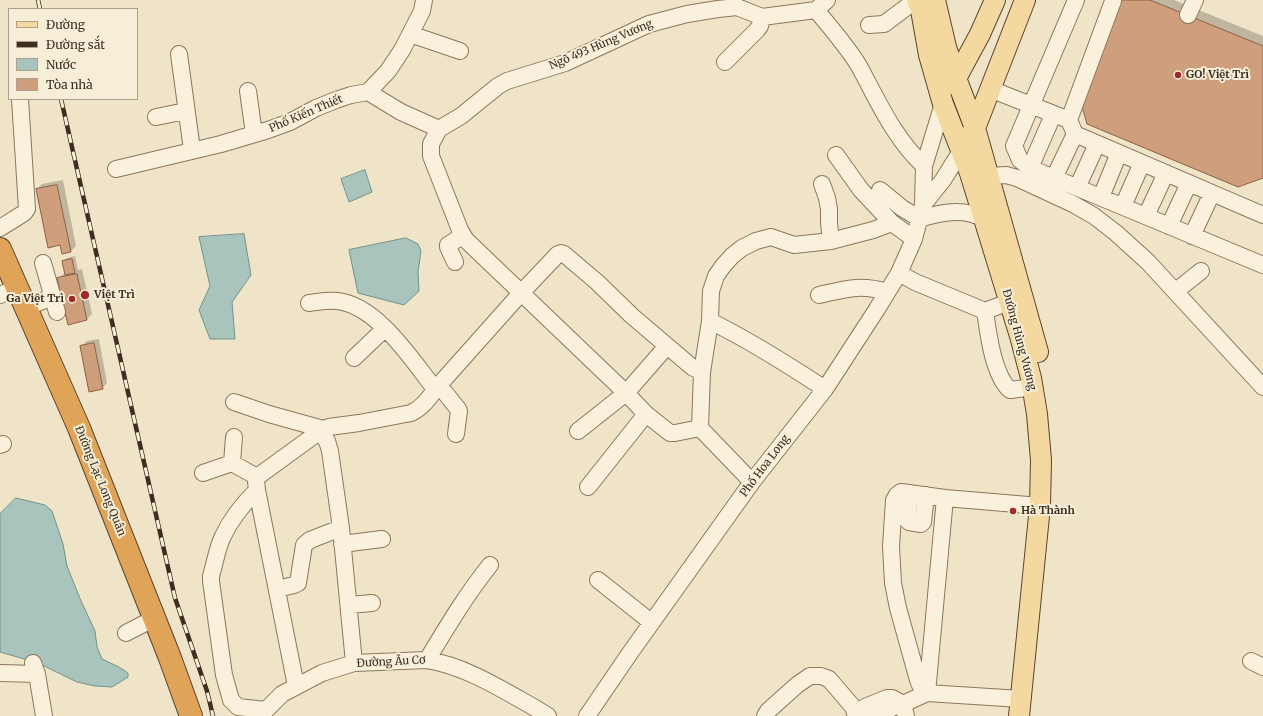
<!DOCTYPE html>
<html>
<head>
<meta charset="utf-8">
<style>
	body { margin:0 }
	#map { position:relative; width:1263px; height:716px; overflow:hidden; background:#f0e4c8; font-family:Merriweather,serif }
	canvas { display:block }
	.legend { position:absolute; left:8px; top:8px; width:130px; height:92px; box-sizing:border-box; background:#f7eed8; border:1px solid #ada18e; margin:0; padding:5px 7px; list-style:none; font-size:12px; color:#3d2e20 }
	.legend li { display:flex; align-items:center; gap:8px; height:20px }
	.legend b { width:20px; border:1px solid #ada18e }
</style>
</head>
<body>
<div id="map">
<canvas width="1263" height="716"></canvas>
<ul class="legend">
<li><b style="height:5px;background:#f3d9a0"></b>Đường</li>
<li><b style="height:5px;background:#3d2e20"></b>Đường sắt</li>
<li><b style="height:11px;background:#a9c4bc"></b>Nước</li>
<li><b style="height:11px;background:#cf9f7d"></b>Tòa nhà</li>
</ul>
</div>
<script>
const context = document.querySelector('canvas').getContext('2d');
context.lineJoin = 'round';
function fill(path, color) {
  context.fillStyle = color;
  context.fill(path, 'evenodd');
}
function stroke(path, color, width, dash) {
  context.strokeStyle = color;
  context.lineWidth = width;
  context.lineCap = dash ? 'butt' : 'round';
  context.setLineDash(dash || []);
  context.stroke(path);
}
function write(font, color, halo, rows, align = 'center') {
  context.font = font + ' Merriweather,serif';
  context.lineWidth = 4;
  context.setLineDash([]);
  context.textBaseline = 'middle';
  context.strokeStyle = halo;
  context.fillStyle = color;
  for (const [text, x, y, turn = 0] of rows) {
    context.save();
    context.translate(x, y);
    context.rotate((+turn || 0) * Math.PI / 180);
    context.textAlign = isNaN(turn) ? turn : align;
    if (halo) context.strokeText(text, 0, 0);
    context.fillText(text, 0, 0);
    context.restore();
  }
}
const water = new Path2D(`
	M365,170L372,192L349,202L341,179Z
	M244,234L251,275L232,302L235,339H210L199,310L210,286L199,237Z
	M406,238L418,244L421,251L418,272L419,291L404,305L358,293L349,250Z
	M16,498L45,505L52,511L63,544L67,566L81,601L95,631L97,647L102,659L119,667L128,673V677L112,687L95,686L77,682L38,663L0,652V514Z`);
fill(water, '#a9c4bc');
stroke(water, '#6f938a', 1);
fill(new Path2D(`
	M1124,0H1174L1263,36V177Z
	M63,180L76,246L71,251L61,244L37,189L42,184Z
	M75,256L78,270L82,269L92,314L87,319L59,278L66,272L63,261L67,258Z
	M99,339L107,383L102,388L81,346L87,341Z`), '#0003');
const building = new Path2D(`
	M1122,0H1150L1263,46V178L1238,187L1087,124L1081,103Z
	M57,185L71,252L62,254L60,245L48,248L36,189Z
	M72,259L75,273L65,275L62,261Z
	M77,274L87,320L68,325L57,278Z
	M94,343L103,389L89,392L80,346Z`);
fill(building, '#cf9f7d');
stroke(building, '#8d5f41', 1);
const minor = new Path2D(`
	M1076,0L1014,146L1020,160L1030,168L1263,265
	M816,10C831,28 847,46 859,66C878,101 894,138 924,166
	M1188,15L1195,0
	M869,25L884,24L916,0
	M410,34L460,51
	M179,54L192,150
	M725,62L757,30L760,26L762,17
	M990,89L1069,120L1113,1
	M248,91L254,134
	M368,92L401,112L439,129
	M156,117L186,111
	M1069,120L1075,134L1263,215
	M836,155L861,190L892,223
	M1030,168L1053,115
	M116,169L221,144L268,130L290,122L316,108L336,100L351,95L368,92L388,71L402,50L422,11L424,0
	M988,176L1006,175L1017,178L1073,204L1094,216L1116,233L1148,262L1263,387
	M1054,178L1075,134
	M822,184L827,198L829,209V223L831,241
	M1077,188L1097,144
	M880,190L902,208L920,219C940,212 964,207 984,219
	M1101,197L1119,153
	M923,205L943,180L961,151
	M1123,206L1142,163
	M1146,216L1166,173
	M1169,226L1189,183
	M0,228L24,213L27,209L20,99
	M1192,236L1212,193
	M455,262L448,247V245L462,236
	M43,263L57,312
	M899,273L915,282L985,311L1009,302
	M1176,291L1201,271
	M0,295L17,288
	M819,295C846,289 860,284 887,292
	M309,303C318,302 328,300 337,301C377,305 412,360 435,389
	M26,308L52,297
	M985,311C988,332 993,375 1010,390L1033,387
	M710,321C751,341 787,364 825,389
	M354,358L377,336L386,329
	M439,385L458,409L459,411L456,434
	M234,402L269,414L323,429
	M700,428L675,433H670L646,414L626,393L466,240L460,230L431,156V144L439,129L461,116L498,86L507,81L565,63L649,24L687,14L718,9L737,7L762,17L816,10L827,0
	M578,431L626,393L667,346
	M320,432L327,441L330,451L341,528L354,663
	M234,437L232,463L257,477
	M0,445L3,444
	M203,473L232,463
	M752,482L700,428L702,372L710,321L711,291L716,276L723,266L732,256L742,248L756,241L771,237L794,245L831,241L873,230L892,223L914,239
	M588,487L646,414
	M257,490C243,504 231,519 223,536C217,548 215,563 211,576V581L224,675L231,700L238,707L266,710
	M910,493L907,520L909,522L921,524L923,522L926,495
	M945,498L901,492L897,495L894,500L891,546L893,583L898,608L918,680L920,685L927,693L1021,699
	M342,544L382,539
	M598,580L651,622
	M277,589L294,585L298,583L304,545L310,540L341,528
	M349,605L372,603
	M126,633L155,618
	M427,660C447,627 466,595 490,565
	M1251,661L1263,667
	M33,663L37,674L44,716
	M0,673L37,674
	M296,686L257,490L256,481L257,477L323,429L329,427L359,423L411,413C424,407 430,396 439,385L521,293L558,254L561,253L564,254L597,282L632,316L692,367L702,372
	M865,707L887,698H892L903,704L906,716
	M262,716L266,710L282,694L322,673L354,663L427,660C460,665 493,684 521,700C530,705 539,710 548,716
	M587,716L630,653L752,482L825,389L877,309L899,273L914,239L923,205L924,166L943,104
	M765,716L768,711L797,685L810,676H821L829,679L853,707L856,716
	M869,716L903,704L927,693L945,498L1040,506`);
const major = new Path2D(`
	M917,0L921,10L929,55L943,104L970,173L1020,336L1031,378L1037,414L1041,460L1040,506L1019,716
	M935,0L946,47L956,78L975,128L1038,352
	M953,84L980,34L995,0
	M971,134L975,128L1025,0`);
const highway = new Path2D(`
	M0,249L79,428L170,658L191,716`);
stroke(minor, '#8d765c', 18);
stroke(major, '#5b4430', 22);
stroke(highway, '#5b4430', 24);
stroke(minor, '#faf1dc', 16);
stroke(major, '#f3d9a0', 20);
stroke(highway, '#e0a458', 22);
const rail = new Path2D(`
	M38,0L40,9
	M61,99L175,598L207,691L213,716`);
stroke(rail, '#3d2e20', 4.5);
stroke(rail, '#f7eed8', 3, [9]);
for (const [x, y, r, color] of [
	[1178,75,4,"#9e2a2b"],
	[85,295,5,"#9e2a2b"],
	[72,299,4,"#9e2a2b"],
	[1013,511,4,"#9e2a2b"]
]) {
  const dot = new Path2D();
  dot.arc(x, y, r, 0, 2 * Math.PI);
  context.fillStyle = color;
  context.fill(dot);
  stroke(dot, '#f7eed8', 1.5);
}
write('11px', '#3d2e20', '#f7eed8', [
	["Ngõ 493 Hùng Vương",601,45,-23],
	["Phố Kiến Thiết",306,114,-23],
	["Đường Hùng Vương",1019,340,75],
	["Phố Hoa Long",765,466,-53],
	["Đường Lạc Long Quân",100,481,68],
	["Đường Âu Cơ",391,662,-3]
]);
write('bold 11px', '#3d2e20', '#f7eed8', [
	["GO! Việt Trì",1186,75],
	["Việt Trì",94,295],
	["Ga Việt Trì",64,299,"right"],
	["Hà Thành",1021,511]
], 'left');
</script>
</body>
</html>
